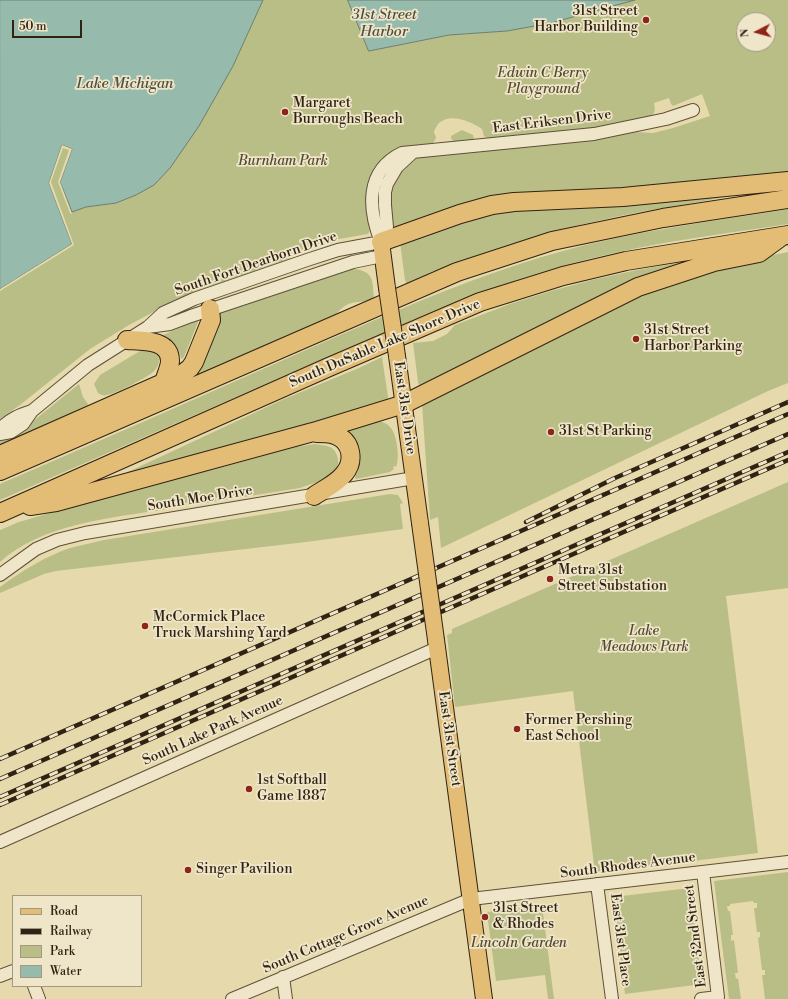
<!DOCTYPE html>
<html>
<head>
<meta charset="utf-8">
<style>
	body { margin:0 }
	#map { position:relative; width:788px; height:999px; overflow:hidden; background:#e6d9ac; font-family:"Libre Bodoni",serif }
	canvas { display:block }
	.legend { position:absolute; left:12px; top:895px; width:130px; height:92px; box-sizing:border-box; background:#efe6c9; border:1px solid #a39880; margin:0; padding:5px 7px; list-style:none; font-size:12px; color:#312313 }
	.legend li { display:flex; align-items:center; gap:8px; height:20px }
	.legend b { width:20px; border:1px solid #a39880 }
	.north { position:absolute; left:736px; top:12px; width:40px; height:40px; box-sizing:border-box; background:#efe6c9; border:1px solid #a39880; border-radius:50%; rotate:264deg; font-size:11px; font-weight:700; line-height:16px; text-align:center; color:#312313 }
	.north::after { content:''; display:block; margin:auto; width:14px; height:18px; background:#8f2418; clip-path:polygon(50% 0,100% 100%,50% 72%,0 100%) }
	.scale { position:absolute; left:12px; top:20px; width:70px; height:18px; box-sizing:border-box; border:2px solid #312313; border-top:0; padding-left:5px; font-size:12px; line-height:14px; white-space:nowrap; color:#312313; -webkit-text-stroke:3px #efe6c9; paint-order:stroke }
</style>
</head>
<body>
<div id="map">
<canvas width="788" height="999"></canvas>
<ul class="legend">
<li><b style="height:5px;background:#e3bc76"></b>Road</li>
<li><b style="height:5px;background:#312313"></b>Railway</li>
<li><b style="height:11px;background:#b9be87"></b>Park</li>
<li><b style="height:11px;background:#96baab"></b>Water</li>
</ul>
<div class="north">N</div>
<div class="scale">50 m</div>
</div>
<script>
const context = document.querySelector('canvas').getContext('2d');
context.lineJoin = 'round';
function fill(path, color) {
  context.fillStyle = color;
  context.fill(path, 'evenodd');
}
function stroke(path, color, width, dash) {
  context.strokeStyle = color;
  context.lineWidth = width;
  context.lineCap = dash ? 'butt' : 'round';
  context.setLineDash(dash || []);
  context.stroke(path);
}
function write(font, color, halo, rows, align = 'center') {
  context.font = font + ' "Libre Bodoni",serif';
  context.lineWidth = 3.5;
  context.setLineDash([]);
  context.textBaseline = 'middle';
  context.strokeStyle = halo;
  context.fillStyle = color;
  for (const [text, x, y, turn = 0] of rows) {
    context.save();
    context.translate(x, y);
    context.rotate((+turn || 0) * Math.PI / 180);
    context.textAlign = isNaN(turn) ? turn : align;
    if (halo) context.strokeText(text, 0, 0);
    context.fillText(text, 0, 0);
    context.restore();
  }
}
fill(new Path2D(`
	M263,0H348L369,51L449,35L507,31L551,23L635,0H788V177L663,184L597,190L398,228L392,225L388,200L394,178L412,160L418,157L606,137L636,132L653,133L673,128L710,116L702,94L673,106L671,104L669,98L654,103C655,109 656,113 650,117L588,130L489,139L484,136L482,129C470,121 450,112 438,124C437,126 434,130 434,133C435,135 436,136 436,138L433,143L410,146L381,164L371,229L368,234L339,239L301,251L294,255L287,261L174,301L129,325L90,349L20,405L0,419V289L72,244L49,183L62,145L72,149V212L86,207L116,203L136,195L233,66ZM744,20H768V44H744Z
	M462,130L473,135L474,139L472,140L454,142L451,138V136Z
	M745,193C698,203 650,209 602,220C545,232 489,251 435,273L433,271L407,285L405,280L400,242L490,211Z
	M788,209V224C723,234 657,242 593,258C531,273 472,295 413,320L0,500V484C99,441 198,398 297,354C382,317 467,278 556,253C632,231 710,222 788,209Z
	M788,252V383L768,391L441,548L438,517L430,520L422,404L616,304L745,261Z
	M708,258L420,388L418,382L413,343L433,341L447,334L455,325L510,304L551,291L592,280L637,270Z
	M356,269C375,273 372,281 374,298C357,306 350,296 335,316L179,383L220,313L346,270Z
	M197,320L198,322L184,357L182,359L181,358C178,346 172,341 161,336Z
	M140,351H152L158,355C160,360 159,365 155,370C151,376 115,394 107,395C103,396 101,395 98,393L94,384L100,375Z
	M382,357L388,397V400L385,403L126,474L128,472L284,399L359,368Z
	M79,384L83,397L88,404V405L0,447V441L16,433L32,422Z
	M378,421C382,422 387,423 390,427C397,434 400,458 396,467L394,466L393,468L394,469L390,472L356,479L355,477C366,457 354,446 344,429Z
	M314,444C319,445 325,445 330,447C338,451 341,464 335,472C327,481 310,484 300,488C256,495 211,502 167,509C112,518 43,523 0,562V530L19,522L179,475L212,470L296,447Z
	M788,482V588L726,596L758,853L595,873L573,691L455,707L447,635L452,633V629Z
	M390,494L398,495L403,503L400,504L403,529L306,542L56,571L44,574L0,593V587C22,571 44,557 70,548C81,545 93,543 104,540Z
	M788,872V999H765L762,975H765V970H762L758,938L760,937V932H757L754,908H757V903H754L753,901L730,904V906H727L728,911H730L733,935H731V941L734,940L738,973H735L736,979L738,978L741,999H729L714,881Z
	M690,888L702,984L625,994L613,897Z
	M542,905L554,999H548L545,975L496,981L487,912Z`), '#b9be87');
const water = new Path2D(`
	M0,0H263L233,66L199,126L170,168L154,185L136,195L116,203L86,207L72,212L60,182L72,149L62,145L49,183L72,244L0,289Z
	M348,0H635L551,23L507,31L449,35L369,51Z`);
fill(water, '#96baab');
stroke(water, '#6e7e6e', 1);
fill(new Path2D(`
	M62,145L72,149L60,182L72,214L70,213L58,182L69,150L63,148L51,182L74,245L0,291V289L72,244L49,183Z`), '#e6d9ac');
const minor = new Path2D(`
	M381,242C368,209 365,171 402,153L594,134L666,119L693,110
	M381,242L387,227L385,205V192L387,184L397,167L412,153
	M148,327L170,324L191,316L353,262L382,256
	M0,429C10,419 19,415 32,411
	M0,434L11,432L23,424L32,411L88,365L148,327L163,313L194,299L307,260L338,250L381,242
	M0,575L36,549L57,540L85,533L414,478
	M0,842L437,648
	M597,884L612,999
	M0,976L13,971
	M283,977L286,999
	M34,986L39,999
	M232,999L471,899L788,862
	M701,999L718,997L703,872`);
const major = new Path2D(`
	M381,242L387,288
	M397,356L420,523
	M436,640L484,999`);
const highway = new Path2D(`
	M381,242L460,214L492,205L514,202L623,197L788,181
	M127,340C142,341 170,339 170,361C170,367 166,375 164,382
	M0,455L181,375L190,368L194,362L211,320L210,309
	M0,471L457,272L552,241L663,218L788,199
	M314,496C324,489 336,484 344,474C355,461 352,441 335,435C329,433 322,433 316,433
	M30,506L56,502L313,432L404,404L638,287L714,262L759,253L781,237
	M0,513L329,367L480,302L563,276L626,261L788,235`);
stroke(minor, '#5e5039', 14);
stroke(major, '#312313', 18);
stroke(highway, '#312313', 20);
stroke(minor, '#efe6c9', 12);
stroke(major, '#e3bc76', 16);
stroke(highway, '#e3bc76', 18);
const rail = new Path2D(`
	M526,522L615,478L788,402
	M0,759L788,414
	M0,779L788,434
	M0,797L788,452
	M0,805L788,460`);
stroke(rail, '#312313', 4.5);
stroke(rail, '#efe6c9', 3, [9]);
const majorBridge = new Path2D(`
	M387,288L397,356
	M420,523L436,640`);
stroke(majorBridge, '#312313', 18, []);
stroke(majorBridge, '#e3bc76', 16);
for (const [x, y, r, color] of [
	[646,20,4,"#8f2418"],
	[285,112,4,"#8f2418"],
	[636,339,4,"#8f2418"],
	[551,432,4,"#8f2418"],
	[550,579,4,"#8f2418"],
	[145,626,4,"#8f2418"],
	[517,729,4,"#8f2418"],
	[249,789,4,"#8f2418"],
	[188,870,4,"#8f2418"],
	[485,917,4,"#8f2418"]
]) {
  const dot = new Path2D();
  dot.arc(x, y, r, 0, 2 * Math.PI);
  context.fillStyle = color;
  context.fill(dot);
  stroke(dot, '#efe6c9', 1.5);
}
write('14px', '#312313', '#efe6c9', [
	["31st Street",638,12,"right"],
	["Harbor Building",638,28,"right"],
	["Margaret",293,104],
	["Burroughs Beach",293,120],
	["31st Street",644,331],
	["Harbor Parking",644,347],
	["31st St Parking",559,432],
	["Metra 31st",558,571],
	["Street Substation",558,587],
	["McCormick Place",153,618],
	["Truck Marshing Yard",153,634],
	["Former Pershing",525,721],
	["East School",525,737],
	["1st Softball",257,781],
	["Game 1887",257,797],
	["Singer Pavilion",196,870],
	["31st Street",493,909],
	["& Rhodes",493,925]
], 'left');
write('italic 14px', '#534a30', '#efe6c9', [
	["Edwin C Berry",543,74],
	["Playground",543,90],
	["Burnham Park",283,162],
	["Lake",644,632],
	["Meadows Park",644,648],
	["Lincoln Garden",519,944]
]);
write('14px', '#312313', '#efe6c9', [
	["East Eriksen Drive",552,122,-7],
	["South Fort Dearborn Drive",256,264,-19],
	["South DuSable Lake Shore Drive",385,344,-23],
	["East 31st Drive",404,408,82],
	["South Moe Drive",200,499,-9],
	["South Lake Park Avenue",213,731,-24],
	["East 31st Street",449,739,82],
	["South Rhodes Avenue",628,866,-7],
	["South Cottage Grove Avenue",346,935,-23],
	["East 32nd Street",696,936,-97],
	["East 31st Place",620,940,83]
]);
write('italic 15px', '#4f5041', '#efe6c9', [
	["31st Street",384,15],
	["Harbor",384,32],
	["Lake Michigan",125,84]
]);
</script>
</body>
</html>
